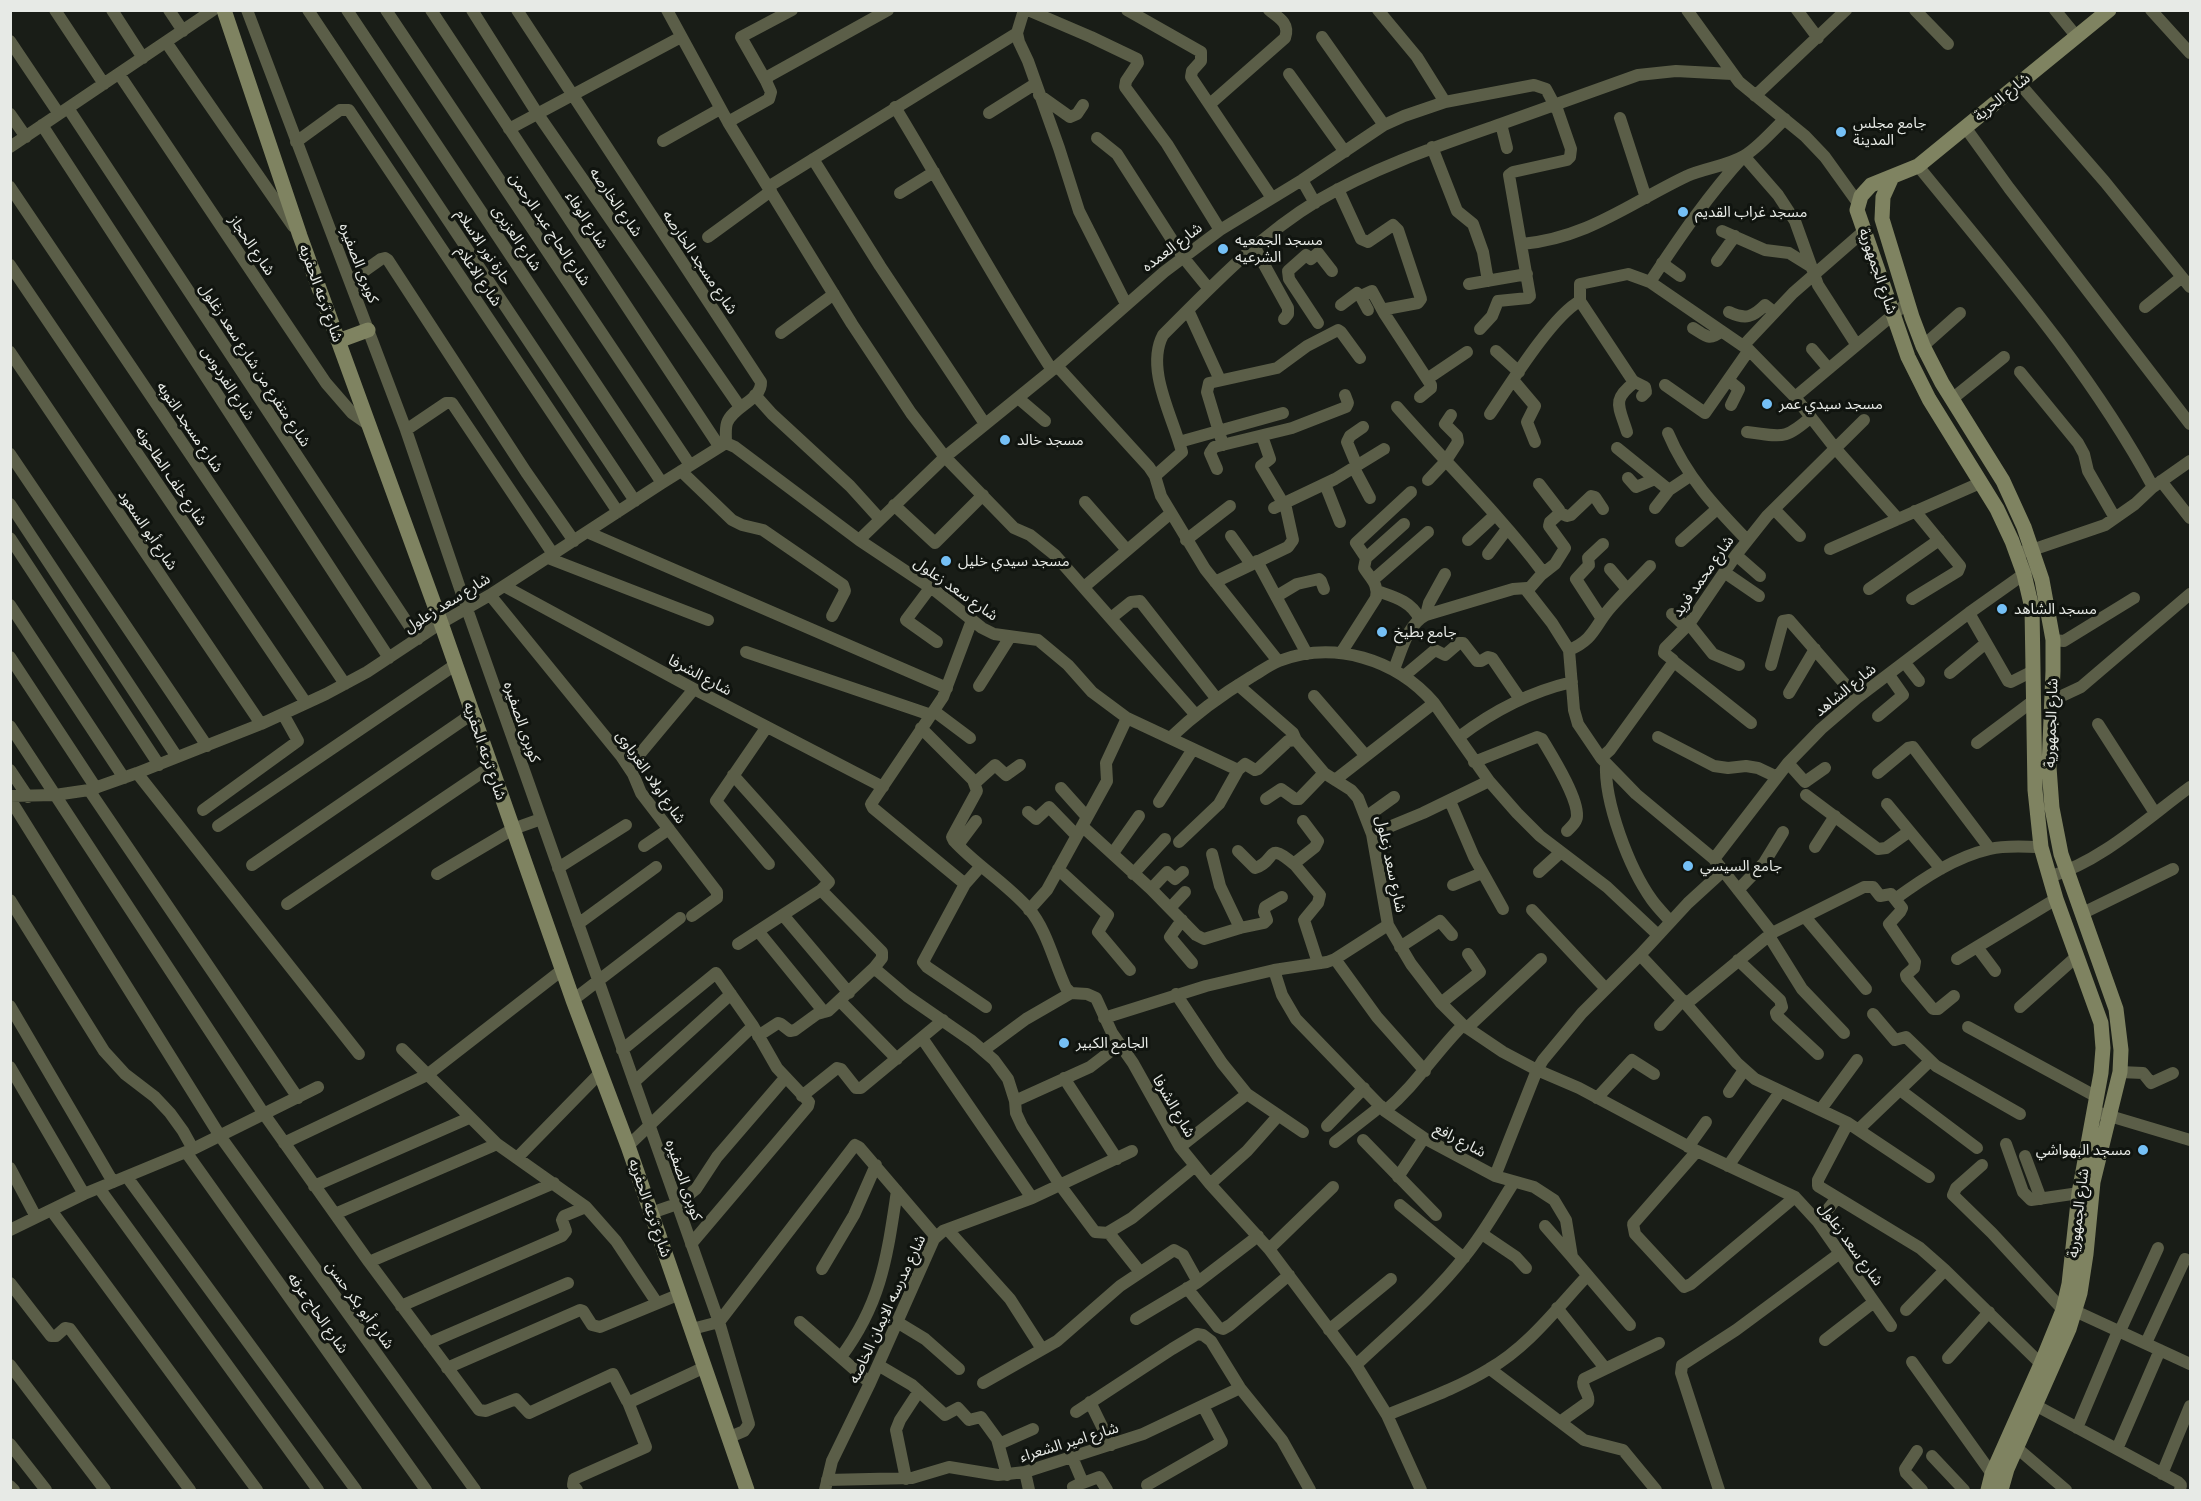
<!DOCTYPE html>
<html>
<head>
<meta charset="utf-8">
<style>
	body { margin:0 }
	#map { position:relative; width:2201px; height:1501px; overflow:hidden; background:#191d17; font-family:Ubuntu,sans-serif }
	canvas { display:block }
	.frame { position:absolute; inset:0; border:12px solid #e7eae6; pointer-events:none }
</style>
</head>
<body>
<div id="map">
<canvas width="2201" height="1501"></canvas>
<div class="frame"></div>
</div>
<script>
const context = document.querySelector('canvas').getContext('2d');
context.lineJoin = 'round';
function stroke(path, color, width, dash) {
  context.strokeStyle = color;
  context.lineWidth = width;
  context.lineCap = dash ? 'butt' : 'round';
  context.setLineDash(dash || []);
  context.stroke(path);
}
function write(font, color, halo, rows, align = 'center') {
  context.font = font + ' Ubuntu,"Noto Sans Arabic",sans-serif';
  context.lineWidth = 6;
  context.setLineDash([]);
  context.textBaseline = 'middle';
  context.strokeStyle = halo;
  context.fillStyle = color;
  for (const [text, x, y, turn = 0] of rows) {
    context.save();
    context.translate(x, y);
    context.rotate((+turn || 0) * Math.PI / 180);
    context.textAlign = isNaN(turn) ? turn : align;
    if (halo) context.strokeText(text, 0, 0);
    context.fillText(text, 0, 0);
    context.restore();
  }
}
stroke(new Path2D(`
	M55,10L104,84
	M112,10L143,58
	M169,10L183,31
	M247,10L406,430L467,609L719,1322L749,1424L744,1431L730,1437
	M308,10L635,501
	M347,10L662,483
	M386,10L690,465
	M431,10L719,446
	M472,10L537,113L740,407
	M517,10L761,382C762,400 733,406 727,423C725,429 726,437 726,443
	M667,10L728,122L852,324L911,413L945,457L1014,528L1030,535L1055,555L1195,714
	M1024,10L1017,33L1019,42L1028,61L1059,148L1079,211L1126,304
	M1028,10L1091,37L1137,59L1138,63L1126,81L1125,87L1167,144L1220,230
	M1127,10L1201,52V61L1192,71L1191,77L1272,198
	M1378,10L1417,57L1445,102
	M1687,10L1739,82L1805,136L1825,157L1858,203
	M1797,10L1818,38
	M1915,10L1948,44
	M2055,10L2077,37
	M2151,10L2190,53
	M1322,37L1384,125
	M10,41L59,114
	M166,42L293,226
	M119,74L326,383L352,413L369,425
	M1289,74L1345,152
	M766,81L741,37L792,10
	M2019,83L2105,182L2190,287
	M1039,95L1070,117L1077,114L1083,105
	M1755,96L1846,10
	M1210,104L1285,38C1290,24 1280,18 1269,10
	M895,107C948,194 996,285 1052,370
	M68,108L418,639
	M989,113L1035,84
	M10,114L26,137
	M1620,118L1646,198
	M728,122L769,99L771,92L766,81L769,76L888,10
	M1501,124L1507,148
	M42,125L389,658
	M1965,127L2009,188L2190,424
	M509,129L681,37
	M1097,138L1117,154L1183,257L1209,289
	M663,141L720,109
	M296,142L340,110H349L618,512
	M10,147L213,10
	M1432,147L1457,211L1473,224L1483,252L1488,281
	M813,159L880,266L985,424
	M1918,166C2001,268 2090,370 2153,487
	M1302,180L1315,203
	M10,187L345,684
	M768,187L1017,33
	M1338,189L1361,239L1368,242L1393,225L1398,230L1421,299L1418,303L1386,309L1384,313L1431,385V388L1420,397
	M900,193L934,172
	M1722,231L1765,250L1789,253L1810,266
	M708,237L771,191
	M1522,244C1588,238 1630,203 1687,176C1705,168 1727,166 1744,156C1758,148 1773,130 1785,119
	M1255,248L1288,308V314L1284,319
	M1717,261L1735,236
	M1662,263L1680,276
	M10,265L306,703
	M350,281L381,259L385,258L388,260L526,472L574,541
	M1650,282C1679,238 1709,194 1744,156L1778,195L1795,221L1818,285L1856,344
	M1469,284L1527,274
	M1360,295L1368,310
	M1580,301L1633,381L1645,387L1646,392L1642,396
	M1341,305L1357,293L1361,296L1372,291L1384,313
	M2145,307L2182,277
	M1188,310L1220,380
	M1729,312C1746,320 1753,317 1765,305L1774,312
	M1318,323L1289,279L1288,271L1306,255L1311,259L1318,253L1332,271
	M1693,328C1705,335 1709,342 1721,331
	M1480,329L1492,316L1498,301L1528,298L1530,296L1509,175L1513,172L1567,160L1570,157L1571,149L1555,103
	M781,333L834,294
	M1743,346L1793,293L1864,231
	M1923,346L1960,313
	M1812,349L1828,368
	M1496,351L1519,372
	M10,352L261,724
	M1057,366L1149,467L1155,476L1161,496L1205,569L1278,661
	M2020,372L2078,443L2084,454L2088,471L2115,518
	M1427,379L1467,352
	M1513,380L1535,406L1527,422L1535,442
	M1728,380L1739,389L1731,405
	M1665,385L1705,413L1749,350
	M755,395L772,414L850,486L879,518
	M1795,397L1907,303
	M1018,398L1045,421
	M1952,399L2004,357
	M1397,407C1445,462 1498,513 1542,571L1541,575L1527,591L1552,623L1569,650L1574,710L1578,724L1601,758L1636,794L1714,859L1772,933
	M1490,414C1509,386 1552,316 1580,301V284L1628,274L1650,282L1749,350L1795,397L1835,448L1898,519
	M406,430L446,403H452L553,554
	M1627,432C1619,406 1611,400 1635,382
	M1747,432C1782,436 1784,441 1811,417
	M1668,433C1686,476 1715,507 1747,540
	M1179,442L1283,413
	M1223,445L1207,392L1209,383L1277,368L1307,346L1338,330L1341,332L1360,358
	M1617,448L1669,490
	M10,454L207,746
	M1357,466L1347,442L1350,436L1363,427
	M1354,468L1370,498
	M1217,469L1210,453L1214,447L1292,428L1346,407L1348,403L1345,395
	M681,471L732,520L742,525L763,530L843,585L845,591L832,616
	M1155,476L1182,452C1173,417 1145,369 1163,335C1211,287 1259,236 1317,201C1375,167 1438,146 1501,124C1547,108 1592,91 1638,75L1676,71L1732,74
	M1628,478L1636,487L1655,479
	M1428,480L1445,462L1458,442L1457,436L1445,424L1451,415
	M2161,481L2190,518
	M1325,484L1340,522
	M1539,484L1559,510L1560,513L1550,522L1549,526L1565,548L1555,564L1541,575
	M1085,502L1127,550
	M10,504L177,757
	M894,505L935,543L983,495
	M1274,508L1335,479L1384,449
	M1655,508L1669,490L1690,476
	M1774,509L1800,536
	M1560,513L1567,516L1571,515L1591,496L1595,497L1603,509
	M587,532L947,688
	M1231,536L1251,564
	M10,538L159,765
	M859,540L945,457L1057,366L1164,272L1220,230L1302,180L1384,125L1404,116L1445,102L1534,85L1546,89L1554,104
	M1186,540L1230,506
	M1468,540L1495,515
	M1681,541L1717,509
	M1830,549L1980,483
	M2017,553L2032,550L2105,525L2135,504L2153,487L2190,461
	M1488,554L1507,529
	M1736,555L1760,576
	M548,558L708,620
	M1366,558L1404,524
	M1257,561L1307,654
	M1610,569L1627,589
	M1724,572L1759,596
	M1373,580L1428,532
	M1215,582L1288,547L1293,540L1286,508L1261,466L1270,459L1262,436
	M504,586L694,689L883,787
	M1084,587L1171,513
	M930,588L906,620L937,642
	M1869,589L1939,540
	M1377,591C1394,597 1411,601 1419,618
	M490,595L621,756L633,774L641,793L717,892V898L692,916
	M1277,596L1297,584L1319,579L1321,581L1324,589
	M1912,599L1958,571L1960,566L1915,511
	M10,605L124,778
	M1969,613L2008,681L2011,682L2033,671
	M1672,614L1686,627
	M1426,615L1429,603L1445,574
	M1111,618L1131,602L1140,601L1216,698
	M1602,619L1576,579L1589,565L1588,558L1603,544
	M1689,624L1713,654L1739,665
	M2053,640L2064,641L2134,598
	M1569,650C1595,639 1594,626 1611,607C1623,593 1637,580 1650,566
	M746,652L931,715
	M1341,653L1376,598C1379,584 1370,578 1364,568L1366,558L1356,543L1411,492
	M10,657L96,788
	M1673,661L1751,723
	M1905,663L1919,681
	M1771,665L1783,621L1789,620L1857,698
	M1394,669C1402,650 1407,625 1426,615L1513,589L1527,588
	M1950,673L1986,643
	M1404,676L1435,650L1445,655L1459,643H1463L1477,661H1481L1488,657L1492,658L1520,699
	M1238,685L1293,733L1296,740
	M979,686L1010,637
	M1789,693L1815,649
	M1314,696L1366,756
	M2051,701L2081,687L2190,594
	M934,711L970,738
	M1878,716L1903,695L1889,675
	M2098,724L2155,813
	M10,726L264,1114L369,1262L479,1410L486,1411L516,1399L529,1413L613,1374L627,1401L630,1402L705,1367
	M766,728L716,801L769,864
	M921,728L973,780L977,791L952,837L954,841C977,866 1006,883 1029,909C1047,930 1054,963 1066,988L1071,993L1087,994L1096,998L1112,1033L1133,1063L1180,1147L1210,1184L1269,1249L1356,1365L1387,1415L1421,1490
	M1459,737C1493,711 1529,692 1572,682
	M1658,737L1714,766L1728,768L1746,766L1758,768L1777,777
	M1170,738C1195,714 1221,695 1251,677C1260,672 1269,665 1279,661C1334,640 1396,659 1434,703L1489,781L1517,813L1540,836L1607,887L1658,935
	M1977,743L2033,701
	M1601,758L1610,750L1673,663V660L1664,653L1665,648L1689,624L1736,555L1767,516L1864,420
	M1474,762L1537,737L1542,739C1552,756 1578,797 1577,816C1577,822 1571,827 1567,831
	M1606,763C1604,802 1629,868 1652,900C1657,907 1664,914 1670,921
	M1788,763L1805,782L1825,768
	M629,767L694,689
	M10,770L28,797
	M137,773L359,1054
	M1878,773L1908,748L1913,747L1990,849
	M733,775L829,882L821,890L738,944
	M1335,780L1434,703
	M975,783L995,765L1006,775L1020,765
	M1061,788L1087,817
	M89,790L298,1098
	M1806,795L1878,849L1886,848L1907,833H1911L1941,869
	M10,796L55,795L89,790L137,773L261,724L326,694L367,672L441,623L490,595L662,483L726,443L735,447L859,540L937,592L982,628L994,634L1038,640L1068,665L1092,692L1127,718L1238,770L1245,764L1255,770L1258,769L1288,741L1296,740L1324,773L1351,790L1358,798L1372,834L1388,925L1411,964L1441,1003L1463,1025L1503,1052L1537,1070L1579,1088L1697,1151L1795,1197L1818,1222L1891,1326
	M10,799L220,1136L475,1490
	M1266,799L1281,789L1295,799H1299L1324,773
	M1450,801L1474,857L1503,909
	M1159,802L1193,749
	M1887,804L1911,833
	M203,810L298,741L283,714
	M1028,812L1036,819L1049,807L1076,835
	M1366,817L1394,797
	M1303,821L1318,841L1315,847L1296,862L1295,865L1320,895L1318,903L1304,920L1318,963
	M218,826L455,665
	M1082,826L1151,889L1196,935L1204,939L1240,928L1264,923L1267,920L1264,912L1265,907L1282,897
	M1372,834L1423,813L1489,781
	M1179,842L1219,804L1238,770
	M958,845L976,821
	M644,846L669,829
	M1815,847L1835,816
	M1238,851L1255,868C1277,862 1265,839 1295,865
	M1113,853L1139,816
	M1212,854L1220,886L1240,928
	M1714,859L1788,763L1821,729L1857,698L1969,613L2024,574
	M252,865L472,714
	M980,867L965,884L923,962L927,967L986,1007
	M558,868L626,825
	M1058,869L1108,915L1098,932L1130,970
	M1539,872L1561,852
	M437,874L513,829L541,819
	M1133,874L1165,839
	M2049,877C2102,861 2146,819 2190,787
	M965,884L873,808L871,804L943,697L972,620
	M1453,885L1482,873
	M1151,889L1167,872L1175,879L1183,872
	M1738,890L1764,863L1783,832
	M1895,899C1924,878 1955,857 1990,849C2006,845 2024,847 2041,847
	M10,900L104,1051L125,1074L155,1097L170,1113L183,1131L193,1149
	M287,904L490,767
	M1170,908L1185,892
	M1029,910L1047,890L1107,781L1106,763L1127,718
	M1532,910L1606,989
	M2083,913L2173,869
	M783,915L849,993
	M1805,917L1866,989
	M1182,920L1170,937L1192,963
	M578,924L656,867
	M758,931L824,1012
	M1769,936L1802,989L1844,1033
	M1400,947L1440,921L1452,935
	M1977,947L1995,971
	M1640,955L1686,1004L1737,1063L1755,1079L1848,1123L1929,1177
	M1335,959L1377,1017L1425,1071
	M1957,959L2056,899
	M1738,960L1780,1000L1782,1007L1776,1013L1777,1016L1818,1054
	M874,968L907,996L972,1041L994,1060L1008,1079L1015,1101L1016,1113L1022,1126L1060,1185L1095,1232L1109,1233L1140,1272
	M1274,970L1282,995L1296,1019L1385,1111L1424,1138L1495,1176L1534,1187L1554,1200L1566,1220L1572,1257L1630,1325
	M1176,994L1222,1063L1247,1094L1303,1132
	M573,1000L680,918
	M840,1001L897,1059
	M1441,1003L1480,972L1468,954
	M1686,1004L1772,933L1864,887H1873L1880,896L1891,894L1902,908L1900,912L1889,924L1915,962L1914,968L1906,975L1907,978L1933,1009H1938L1954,996
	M10,1006L113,1182
	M2020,1007L2076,957
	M1873,1014L1895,1040L1906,1037L1936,1066L2020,1114
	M1104,1018L1206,986L1274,970L1327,962L1335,959L1388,925
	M1660,1025L1683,1000
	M1968,1027L2097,1097
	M1467,1028L1541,959
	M758,1036L778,1023L781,1024L790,1031L795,1030L817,1014L828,1011L874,968L882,958V952L821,890
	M922,1038L1032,1198
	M402,1049L497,1144L586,1207L616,1241L657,1303
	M622,1050L716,973L753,1026L777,1068L809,1102L808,1106L691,1244
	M984,1050L1026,1019L1071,993
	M10,1067L84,1194
	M2120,1072L2143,1073L2151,1083L2173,1073
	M1064,1078L1117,1159
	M634,1082L731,994
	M1900,1090L1977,1148
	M1729,1092L1744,1070
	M802,1096L837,1068L841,1069L856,1088H861L943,1020
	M1597,1098L1632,1060L1654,1074
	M1015,1101L1090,1067L1120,1044
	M1821,1109L1857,1060
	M1385,1111C1417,1084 1434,1054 1463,1025
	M2093,1111L2190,1140
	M1848,1123L1818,1180V1186L1920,1248L1945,1270L2041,1364
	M1327,1126L1364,1088
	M1859,1129L1930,1061
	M1363,1140L1436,1215
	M1335,1142L1381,1106
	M284,1143L427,1075L562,970
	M2006,1144L2023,1192L2031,1200L2079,1193
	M628,1146L753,1026
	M1180,1147L1247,1094
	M1688,1147L1706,1122
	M1697,1151L1633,1224L1635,1234L1684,1287L1691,1284L1795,1197
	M186,1152L426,1490
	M2025,1156L2041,1199
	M517,1158L600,1073
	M1982,1165L1956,1188L1953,1195L1992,1233L2063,1310
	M1728,1166L1780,1092
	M10,1168L36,1217
	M1495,1176L1537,1070L1543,1060L1582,1013L1640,955L1688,903L1723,871
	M127,1177L356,1490
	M1398,1177L1424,1138
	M1210,1184L1247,1151L1278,1116
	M314,1186L469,1118
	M99,1188L318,1490
	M1400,1205L1464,1258
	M51,1210L257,1490
	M651,1213L677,1204L696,1189L717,1157L785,1078
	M335,1214L497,1144
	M1818,1222L1836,1199
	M1545,1226L1572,1257
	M10,1230L84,1194L193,1149L318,1087
	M948,1230L1010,1299L1042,1349
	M1107,1233L1132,1218L1195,1166
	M1482,1234L1516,1257L1526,1268
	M1269,1249L1333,1187
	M369,1262L554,1183
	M822,1269L854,1215L876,1165
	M10,1283L51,1336H56L65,1328L70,1329L190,1490
	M1187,1288L1218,1327L1223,1329L1230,1325L1289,1275
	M401,1306L562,1236L566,1231L562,1220L564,1216L586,1207
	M1557,1308L1605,1368
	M1906,1310L1945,1270
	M2075,1311L2190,1364
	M1136,1319L1198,1282L1258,1236
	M800,1322L870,1383
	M897,1322L925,1339L959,1369
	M692,1329L719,1322L855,1145L859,1147L936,1237
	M1329,1330L1391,1279
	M2120,1331L2158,1248
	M1825,1340L1874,1302
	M429,1343L568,1283
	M2146,1343L2185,1259
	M841,1357C882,1302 887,1256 897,1191
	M1948,1358L1989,1312
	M1912,1362L1992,1474
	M10,1365L105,1490
	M878,1365L912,1385L945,1415L958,1408L969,1420L981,1417L997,1439L1007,1475
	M1356,1365C1393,1330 1434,1296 1465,1256C1484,1233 1498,1207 1514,1182
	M447,1368L580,1310L583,1311L592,1325L600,1327L680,1294
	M1490,1369L1584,1440L1623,1450L1656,1490
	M983,1383L1057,1341L1120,1286L1174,1250L1183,1255L1198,1282
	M1090,1402L1111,1445
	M2035,1405L2178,1482L2181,1485L2180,1490
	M1076,1412L1172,1349L1197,1334L1203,1335L1211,1341L1240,1388L1282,1440L1310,1490
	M1387,1415C1421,1401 1458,1388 1489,1369C1528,1347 1557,1308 1587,1276
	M1560,1422L1588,1402C1591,1394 1580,1388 1584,1379L1659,1343
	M2077,1428L2118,1331
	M10,1444L46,1490
	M999,1444L1033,1429
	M2017,1448L2066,1490
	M2117,1449L2160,1350
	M1917,1451L1905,1469L1906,1473L1922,1490
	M1932,1456L1964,1490
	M1072,1457L1083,1483L1099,1477L1107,1490
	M1025,1472L1029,1490
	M2162,1474L2190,1406
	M906,1479L896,1430L900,1420L919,1391
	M827,1480L912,1478L949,1467L998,1475L1025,1472L1143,1434L1240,1388
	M1147,1485L1222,1442L1203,1406
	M10,1486L14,1490
	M577,1490L573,1485L574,1479L646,1447L628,1402
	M825,1490L832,1461L870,1383L934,1239L943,1231L1032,1198L1132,1151
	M1074,1490L1073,1487L1083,1482
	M1719,1490L1681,1373L1682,1365L1736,1330L1840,1253`), '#5b5e48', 12);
stroke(new Path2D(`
	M224,10L300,236L441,623L573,1000L628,1146L747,1490
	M1892,177L1883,197L1882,219L1912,317L1923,346L1942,383L2003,481L2024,527L2042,580L2053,640V671L2049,767L2052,808L2061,854L2116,1009L2121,1050L2120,1072L2093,1182L2086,1254L2080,1293L2069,1329L2007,1469L2001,1490
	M338,341L368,330
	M1988,1490L1992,1474L2041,1364L2063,1310L2069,1284L2079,1193L2101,1073L2103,1048L2101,1023L2056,899L2041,847L2035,790L2032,608L2024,574L2012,541L1997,509L1929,399L1908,357L1857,210L1861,196L1871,185L1918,166L2109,10`), '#7f8361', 15);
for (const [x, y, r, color] of [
	[1841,132,6,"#75c0f6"],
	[1683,212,6,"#75c0f6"],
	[1223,249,6,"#75c0f6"],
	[1767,404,6,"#75c0f6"],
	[1005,440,6,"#75c0f6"],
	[946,561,6,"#75c0f6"],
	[2002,609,6,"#75c0f6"],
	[1382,632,6,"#75c0f6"],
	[1688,866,6,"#75c0f6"],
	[1064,1043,6,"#75c0f6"],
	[2143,1150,6,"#75c0f6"]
]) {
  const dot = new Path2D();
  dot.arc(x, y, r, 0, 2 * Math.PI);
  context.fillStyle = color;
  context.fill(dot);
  stroke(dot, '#10140f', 2);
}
write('15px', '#e7eae6', '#10140f', [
	["شارع الحرية",2002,97,-39],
	["شارع الخارصه",616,202,55],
	["شارع الوفاء",587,220,57],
	["شارع الحاج عبد الرحمن",550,229,56],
	["شارع العزيرى",517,238,56],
	["شارع الحجاز",252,245,56],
	["حارة نور الاسلام",484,247,56],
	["شارع العمده",1172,247,-37],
	["شارع مسجد الخارصه",700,262,56],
	["كوبرى الصفيره",359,263,69],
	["شارع الجمهورية",1878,271,71],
	["شارع الاعلام",479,276,56],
	["شارع ترعه الحفريه",321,293,70],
	["شارع متفرع من شارع سعد زغلول",255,365,57],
	["شارع الفردوس",228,383,57],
	["شارع مسجد التوبه",190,427,56],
	["شارع خلف الطاحونه",171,476,56],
	["شارع أبو السعود",148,530,56],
	["شارع محمد فريد",1703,576,-55],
	["شارع سعد زعلول",956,589,35],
	["شارع سعد زعلول",447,603,-32],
	["شارع الشرفا",700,675,28],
	["شارع الشاهد",1845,690,-39],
	["كوبرى الصفيره",522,722,71],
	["شارع الجمهورية",2051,723,-88],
	["شارع ترعه الحفريه",485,751,71],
	["شارع اولاد الغرباوى",651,777,55],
	["شارع سعد زعلول",1391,864,78],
	["شارع الشرفا",1174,1106,60],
	["شارع رافع",1460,1140,28],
	["كوبرى الصفيره",684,1180,71],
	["شارع ترعه الحفريه",650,1208,71],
	["شارع الجمهورية",2078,1213,-83],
	["شارع سعد زعلول",1851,1244,54],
	["شارع أبو بكر حسن",360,1305,54],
	["شارع مدرسه الايمان الخاصه",887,1309,-65],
	["شارع الحاج عرفه",318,1313,55],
	["شارع امير الشعراء",1069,1442,-17]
]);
write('15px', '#e7eae6', '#10140f', [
	["جامع مجلس",1853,123],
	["المدينة",1853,140],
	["مسجد غراب القديم",1695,212],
	["مسجد الجمعيه",1235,240],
	["الشرعيه",1235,257],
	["مسجد سيدي عمر",1779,404],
	["مسجد خالد",1017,440],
	["مسجد سيدي خليل",958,561],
	["مسجد الشاهد",2014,609],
	["جامع بطيخ",1394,632],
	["جامع السيسي",1700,866],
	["الجامع الكبير",1076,1043],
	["مسجد البهواشي",2131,1150,"right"]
], 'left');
</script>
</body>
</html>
